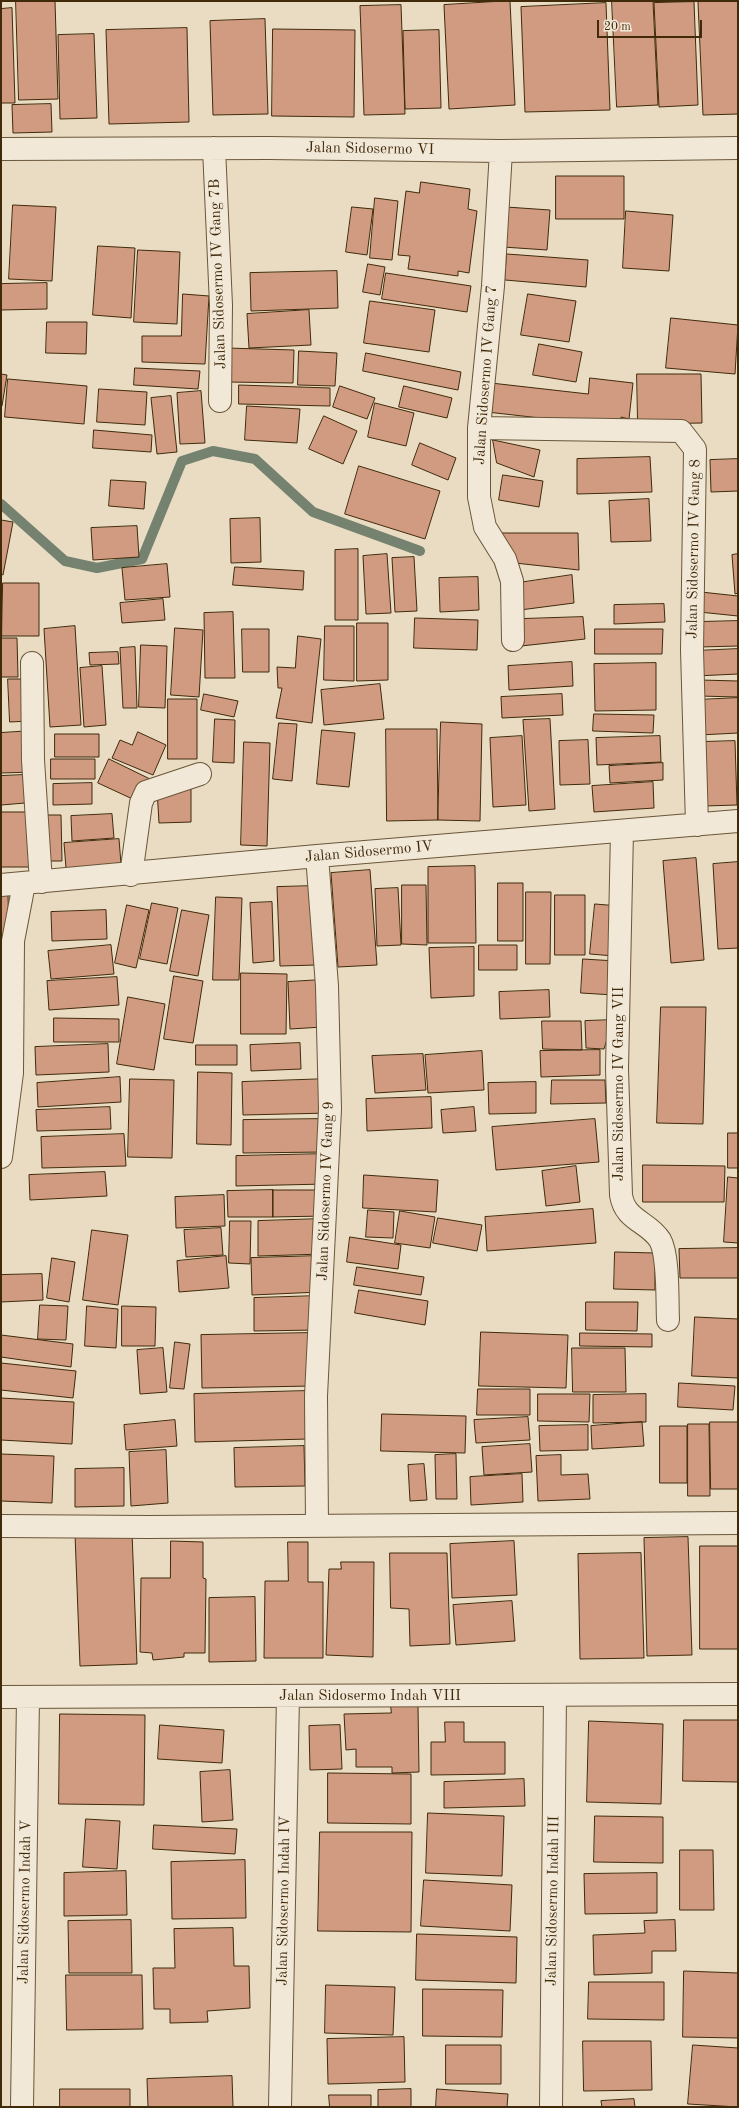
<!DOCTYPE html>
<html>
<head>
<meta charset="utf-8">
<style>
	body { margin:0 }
	#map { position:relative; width:739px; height:2108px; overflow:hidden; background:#e9dcc3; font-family:"Old Standard TT",serif }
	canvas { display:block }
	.frame { position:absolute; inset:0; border:2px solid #402a0a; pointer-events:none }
	.scale { position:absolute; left:597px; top:20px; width:105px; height:18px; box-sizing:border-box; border:2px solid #402a0a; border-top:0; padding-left:5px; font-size:12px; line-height:14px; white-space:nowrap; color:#402a0a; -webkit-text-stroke:3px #f1e8d8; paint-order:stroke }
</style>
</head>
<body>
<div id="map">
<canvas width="739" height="2108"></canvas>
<div class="frame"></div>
<div class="scale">20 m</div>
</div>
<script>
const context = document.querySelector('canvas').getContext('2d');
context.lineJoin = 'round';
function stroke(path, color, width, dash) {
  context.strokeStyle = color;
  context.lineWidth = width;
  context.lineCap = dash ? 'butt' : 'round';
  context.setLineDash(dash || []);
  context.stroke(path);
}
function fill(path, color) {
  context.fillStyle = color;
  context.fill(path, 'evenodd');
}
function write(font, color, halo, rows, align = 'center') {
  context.font = font + ' "Old Standard TT",serif';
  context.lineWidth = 4;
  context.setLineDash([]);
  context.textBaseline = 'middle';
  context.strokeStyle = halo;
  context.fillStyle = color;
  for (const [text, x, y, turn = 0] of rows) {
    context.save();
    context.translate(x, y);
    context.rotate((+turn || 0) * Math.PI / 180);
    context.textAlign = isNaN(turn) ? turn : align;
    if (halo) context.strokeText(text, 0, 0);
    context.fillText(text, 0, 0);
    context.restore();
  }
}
stroke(new Path2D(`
	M1,504L65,561L97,568L142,559L182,461L213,451L255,459L313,512L420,551`), '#74826f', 10);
const building = new Path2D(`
	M16,1H55L58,99L19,100Z
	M510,1L515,105L449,109L444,5Z
	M612,1H653L658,105L617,107Z
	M738,1V114L703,115L698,2Z
	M694,2L698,105L659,107L654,3Z
	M606,3L610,110L525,112L521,7Z
	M401,5L405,114L364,115L360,6Z
	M12,8L15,103H1V9Z
	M265,19L268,114L213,115L210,21Z
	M187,28L189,122L109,124L106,30Z
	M273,29L355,30L354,117L272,116Z
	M439,30L441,108L405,109L403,31Z
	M94,34L97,118L60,119L58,35Z
	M51,104L52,132L13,133L12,105Z
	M556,176H624V219H556Z
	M421,182L470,189L468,209L477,211L469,273L458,271V276L408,269L410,256L398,255L406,191L419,193Z
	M375,198L398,201L392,260L370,258Z
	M13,205L56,207L52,281L9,279Z
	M352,207L373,209L367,255L346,252Z
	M506,207L550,210L547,250L503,247Z
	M626,211L673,215L669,271L623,268Z
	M98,246L135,248L131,318L93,315Z
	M138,250L180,252L177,324L134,322Z
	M507,254L588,260L586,287L505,280Z
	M368,264L385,267L380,295L363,292Z
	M337,271L338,308L251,311L250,273Z
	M386,273L471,286L467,312L382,299Z
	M47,283V309L1,310V284Z
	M183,294L209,296L205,364L142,362V336H181Z
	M528,294L576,301L569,342L521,335Z
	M370,301L435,310L429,352L364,343Z
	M309,310L311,345L249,348L247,314Z
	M671,318L738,325L735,374L666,368Z
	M47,322H87L86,354L46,353Z
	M539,344L582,352L576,382L533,375Z
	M227,348L294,350L293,383L227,382Z
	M299,351L337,353L335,386L298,385Z
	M366,353L461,372L458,390L363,371Z
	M135,368L200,371L198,389L134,385Z
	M1,374L7,375L2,406H1Z
	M637,374H701L702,423L638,424Z
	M590,378L633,383L629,419L621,417L620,427L487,412L491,383L588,394Z
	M8,379L87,386L84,424L5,417Z
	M239,385L330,388V406L239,404Z
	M340,386L375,398L367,419L333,407Z
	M404,386L452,398L447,418L399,407Z
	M99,389L147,392L145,425L97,422Z
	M201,391L205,443L180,444L177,393Z
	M171,396L177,452L157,454L151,398Z
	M375,403L414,413L406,446L368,437Z
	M247,406L300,409L297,443L245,440Z
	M324,416L357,431L343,464L309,449Z
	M94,430L152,435L151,452L93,448Z
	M493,440L540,450L534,477L497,463Z
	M420,443L456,458L448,480L412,465Z
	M650,457L652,492L577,494V459Z
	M738,459V491L711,492L710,460Z
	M359,466L440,491L425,539L345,514Z
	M503,475L543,481L539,507L499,500Z
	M111,480L146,482L144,509L109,506Z
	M649,499L651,541L611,542L609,501Z
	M260,518L261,562L231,563L230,519Z
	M1,520L13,522L3,575L1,574Z
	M137,526L139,557L93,560L91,528Z
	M495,533H578L579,570L515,563Z
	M358,549V620H335V550Z
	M387,554L391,613L366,614L363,556Z
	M738,554V593L735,594L732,555Z
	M414,557L417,611L395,612L392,558Z
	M167,564L170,597L125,600L122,568Z
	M235,567L304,571L303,590L233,585Z
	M572,575L574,603L520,610L518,583Z
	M478,577L479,610L440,612L439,578Z
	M3,583H39V636H2Z
	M701,592L738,596V616L699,612Z
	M163,599L165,620L122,623L120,603Z
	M664,604L665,622L614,624V605Z
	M233,612L235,678H205L204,613Z
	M583,617L585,639L521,646L522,619Z
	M415,618L478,620L477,650L414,648Z
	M738,621V646L699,647V622Z
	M357,623H388V680L357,681Z
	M75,626L81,725L50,727L44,629Z
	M325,626H354V681L324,680Z
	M175,628L203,630L199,697L171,695Z
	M242,629H269V672H243Z
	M595,629H663L662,654H595Z
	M298,636L321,639L312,723L276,718L282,688H278L277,667L295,668Z
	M1,638H17L18,677H1Z
	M141,645L167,646L165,708L139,707Z
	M135,647L137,708H123L120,648Z
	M738,649V674L695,676L694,651Z
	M118,652L119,664L90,665L89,653Z
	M572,662L573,686L509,690L508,666Z
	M656,663V710L595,711L594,664Z
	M102,666L106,725L84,727L80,668Z
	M8,679H27L29,721L10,722Z
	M700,680L738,681V697L699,696Z
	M380,684L384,719L324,725L321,690Z
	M204,694L238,701L234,717L201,710Z
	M562,694L563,715L502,718L501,697Z
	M738,698V733L699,735L697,700Z
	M168,699H197V759H168Z
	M594,714L654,715L653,733L593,731Z
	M215,719L235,720L234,763L213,762Z
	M550,719L555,809L529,811L523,720Z
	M441,722L482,724L480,821L438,820Z
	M279,723L297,724L292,781L273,779Z
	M386,729H437L438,820L387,821Z
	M322,730L355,733L349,787L317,784Z
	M31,731L33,772L1,773V733Z
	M138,732L166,745L153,775L112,758L120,740L132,745Z
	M55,734H99V757H55Z
	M522,736L526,805L493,807L490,738Z
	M660,736L661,762L597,765L596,738Z
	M588,740L590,784L560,785L559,741Z
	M735,741L737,805L704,806L702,742Z
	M244,742L270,743L267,846L241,845Z
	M51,759H95V779H51Z
	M109,759L150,779L139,802L98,783Z
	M663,763V780L610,783L609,766Z
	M23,775L25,803L1,805V776Z
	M653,782L654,808L594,812L592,786Z
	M92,783V804L53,805V784Z
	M191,788V822L159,823L157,789Z
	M1,812H33V867H1Z
	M112,814L114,838L72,841L71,816Z
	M42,815H61L62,861H43Z
	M119,839L121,864L66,868L64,843Z
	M696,858L704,960L671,963L663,861Z
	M738,862V948L718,949L713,864Z
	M475,866L476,943H428V867Z
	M370,870L377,965L338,967L331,873Z
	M498,883H523V941H498Z
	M402,885H426L427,945L402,944Z
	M314,886L317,965L280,966L277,887Z
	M398,888L401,945L377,946L375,889Z
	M526,892H551L550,964H526Z
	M1,895H8L9,935H1Z
	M555,895H585V955H555Z
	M216,897L242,898L239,980H213Z
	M272,902L274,961L253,963L250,903Z
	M152,903L178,908L167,964L140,959Z
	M595,904L619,906L614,956L590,954Z
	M127,905L149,910L136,968L115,963Z
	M106,910L107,939L52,941L51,912Z
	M182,910L209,915L198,976L170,971Z
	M111,945L114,974L51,979L48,951Z
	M479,945H517V970H479Z
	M474,947V996L431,998L429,948Z
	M583,959L616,961L614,995L581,993Z
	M241,973L287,974L286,1034H241Z
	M174,976L203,981L193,1043L164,1039Z
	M117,977L119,1005L49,1010L47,981Z
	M321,980L323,1027L290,1029L288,982Z
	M549,990L550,1017L500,1019L499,992Z
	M128,997L165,1004L154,1070L117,1064Z
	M661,1007H706L703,1124L657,1123Z
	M54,1018L119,1019V1042H54Z
	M613,1020L604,1049L586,1048L585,1021Z
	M542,1021H581L582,1050L543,1049Z
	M300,1043L301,1069L251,1071L250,1045Z
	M108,1044L109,1072L36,1075L35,1047Z
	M196,1045H237V1065H196Z
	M600,1050V1075L541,1077L540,1051Z
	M482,1051L484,1090L428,1093L425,1055Z
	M423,1054L426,1090L375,1093L372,1056Z
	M198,1072L232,1073L231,1145L197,1144Z
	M120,1077L121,1102L38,1107L37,1083Z
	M130,1079L174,1080L172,1158L128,1157Z
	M328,1079L330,1113L243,1115L242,1082Z
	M552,1080H605L606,1103L551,1104Z
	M536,1082V1113L489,1114L488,1083Z
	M431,1097L432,1128L367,1131L366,1099Z
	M110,1107L111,1129L37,1131L36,1110Z
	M474,1107L476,1131L443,1133L441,1110Z
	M323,1119L324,1152L243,1153V1120Z
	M595,1119L599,1162L496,1170L492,1127Z
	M728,1133H738V1168H728Z
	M124,1134L126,1166L42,1168L41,1137Z
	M325,1154L326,1184L236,1186V1156Z
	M643,1165L725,1166L724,1202H643Z
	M576,1166L580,1202L546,1206L542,1171Z
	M105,1172L107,1196L30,1200L29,1175Z
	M364,1175L438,1180L436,1212L363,1208Z
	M728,1177L738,1178V1243L724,1242Z
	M273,1190H325V1216L273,1217Z
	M273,1190V1217H228L227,1191Z
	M224,1195L225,1226L176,1228L175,1197Z
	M593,1209L596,1243L487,1251L485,1217Z
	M368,1210L394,1212L393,1238L366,1237Z
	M400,1211L435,1217L430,1248L395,1243Z
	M438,1218L482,1225L477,1251L433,1243Z
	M321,1219L323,1254L258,1256V1221Z
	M230,1221H251L250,1264L229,1263Z
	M221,1228L223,1255L186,1257L184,1230Z
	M92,1230L128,1235L118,1305L83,1300Z
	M350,1237L401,1245L398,1269L347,1262Z
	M738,1248V1278H680L679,1249Z
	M615,1252L655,1253V1290L614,1289Z
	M226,1256L229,1288L179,1292L177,1261Z
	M318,1256L320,1292L252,1295L251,1258Z
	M52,1258L75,1262L69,1302L47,1298Z
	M357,1267L424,1277L421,1295L354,1285Z
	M42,1274L43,1300L1,1302V1275Z
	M359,1290L428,1301L425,1325L355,1313Z
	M317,1296V1330L254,1331V1298Z
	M586,1302H638L637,1331L586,1330Z
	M40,1305L68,1306L66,1340L38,1339Z
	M87,1306L118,1309L116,1348L85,1346Z
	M122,1306L156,1307L155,1346H122Z
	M695,1317L738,1319V1378L692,1376Z
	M481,1332L568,1335L566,1388L479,1386Z
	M310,1333L312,1386L202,1388L201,1335Z
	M580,1333L652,1334V1347L580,1346Z
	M1,1335L73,1344L71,1367L1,1357Z
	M175,1342L190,1344L184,1389L170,1388Z
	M163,1348L167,1392L140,1394L137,1350Z
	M572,1348H625L626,1392H573Z
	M1,1363L76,1371L73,1398L1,1390Z
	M679,1383L735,1386L733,1410L678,1407Z
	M478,1389H530V1415H477Z
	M306,1391L308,1439L195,1442L194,1394Z
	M538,1394H590L589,1422L538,1421Z
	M646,1394V1422L593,1423V1395Z
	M1,1398L74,1402L72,1444L1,1440Z
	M382,1414L466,1416L465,1453L381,1451Z
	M528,1417L530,1440L476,1443L474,1420Z
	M175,1420L177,1446L126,1450L124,1425Z
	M642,1422L644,1446L592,1449L591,1426Z
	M710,1422H738V1489H711Z
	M688,1424H709L710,1496H688Z
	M588,1425V1450L540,1451L539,1426Z
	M660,1426H687V1483H660Z
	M530,1444L532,1472L484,1475L482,1447Z
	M304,1446L305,1486L235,1487L234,1448Z
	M166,1450L168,1503L131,1506L129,1452Z
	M1,1454L54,1456L52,1503L1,1501Z
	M456,1454L457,1499H436L435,1455Z
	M561,1455V1475L588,1474L590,1499L538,1501L536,1456Z
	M424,1464L427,1500L410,1501L408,1465Z
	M124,1468V1506L75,1507V1469Z
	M522,1474L523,1502L471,1505L470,1477Z
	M132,1532L137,1664L80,1666L75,1534Z
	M688,1537L692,1655L647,1656L644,1538Z
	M171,1541L203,1542V1578L206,1579L205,1653H184V1657L153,1660L152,1653L140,1652L141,1578H170Z
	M514,1541L517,1595L452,1598L450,1544Z
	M288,1542H308V1582H323V1658H264L265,1581H288Z
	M700,1546H738V1649H700Z
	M390,1553H447L450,1644L410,1646L409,1609L391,1608Z
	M641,1553L644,1658L580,1659L578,1554Z
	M341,1562H374L373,1657L326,1655L329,1569H341Z
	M255,1597L256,1661L209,1662V1598Z
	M512,1601L515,1641L456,1645L453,1605Z
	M391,1706H418L419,1772L392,1773V1767H356V1749L346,1750L344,1714L391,1713Z
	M60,1714L145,1715L144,1805L59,1804Z
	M684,1720H738V1782L683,1781Z
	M589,1721L663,1724L661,1804L587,1802Z
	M445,1722H464V1742H505V1774L431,1775V1742H445Z
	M160,1725L224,1730L222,1763L158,1759Z
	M340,1725L342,1769L310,1770L309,1726Z
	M230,1770L233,1820L202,1822L200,1772Z
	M328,1773L411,1774V1824L328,1823Z
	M524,1779L525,1806L444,1808V1782Z
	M428,1813L504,1816L502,1876L426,1873Z
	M595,1816L663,1817V1863L594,1862Z
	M86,1819L120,1821L117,1869L83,1867Z
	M154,1825L237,1829L235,1854L153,1849Z
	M320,1832H412L411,1932L318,1931Z
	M680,1850H713L714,1910H680Z
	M245,1860L246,1918L172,1919L171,1862Z
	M126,1871L127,1915L64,1916V1873Z
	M657,1873V1913L585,1914L584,1874Z
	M424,1880L512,1885L510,1931L421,1926Z
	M131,1920L132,1973H69L68,1921Z
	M675,1920L676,1951H652V1973L594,1975L593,1935L645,1933L644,1921Z
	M233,1928L234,1966H249L250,2008L207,2011L208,2022L170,2023V2009H154L153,1968H175L174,1929Z
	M417,1934L517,1937L516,1983L416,1980Z
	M684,1971L738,1973V2038L683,2037Z
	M66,1975H142L143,2029L67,2030Z
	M589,1982H664V2020L588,2019Z
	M326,1985L395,1987L393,2035L325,2033Z
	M423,1989L503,1990L502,2037L423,2036Z
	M404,2037L405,2082L328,2084L327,2039Z
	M583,2041H651L652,2090L584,2091Z
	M446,2045H501V2084H446Z
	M693,2045L738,2048V2107L688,2104Z
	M232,2076L233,2107H148L147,2079Z
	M60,2089H130V2107H60Z
	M411,2089V2107H378V2090Z
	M437,2089L508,2094L507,2107H436Z
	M329,2095H371V2107H330Z
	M634,2099L635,2107H602L601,2101Z`);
fill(building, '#d19b82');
stroke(building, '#402a0a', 1);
const minor = new Path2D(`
	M214,148L221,305L220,401
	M1,149L268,148L501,151L738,148
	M501,151L493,286L479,428V497L485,527L505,559L512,581L513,640
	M479,428L681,431L695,449L692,650L697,825
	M32,663L33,760L41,882
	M622,831L617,1069L621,1195C625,1221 648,1221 660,1240C669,1256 667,1301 668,1320
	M317,856L327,986L330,1109L316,1396L317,1526
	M131,875L141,803L146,792L200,774
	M1,885L317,856L738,821
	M1,1157L12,1073L13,941L24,884
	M1,1526L148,1527L738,1523
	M1,1697L738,1694
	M22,2107L28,1697
	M280,2107L288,1696
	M551,2107L555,1695`);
stroke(minor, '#6a5638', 24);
stroke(minor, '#f1e8d8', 22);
write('15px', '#402a0a', '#f1e8d8', [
	["Jalan Sidosermo VI",370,149,1],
	["Jalan Sidosermo IV Gang 7B",218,274,-92],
	["Jalan Sidosermo IV Gang 7",486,375,-86],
	["Jalan Sidosermo IV Gang 8",694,549,-89],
	["Jalan Sidosermo IV",369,852,-5],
	["Jalan Sidosermo IV Gang VII",619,1084,-90],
	["Jalan Sidosermo IV Gang 9",326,1191,-88],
	["Jalan Sidosermo Indah VIII",370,1696],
	["Jalan Sidosermo Indah IV",284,1901,-89],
	["Jalan Sidosermo Indah III",553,1901,-89],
	["Jalan Sidosermo Indah V",25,1902,-89]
]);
</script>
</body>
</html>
